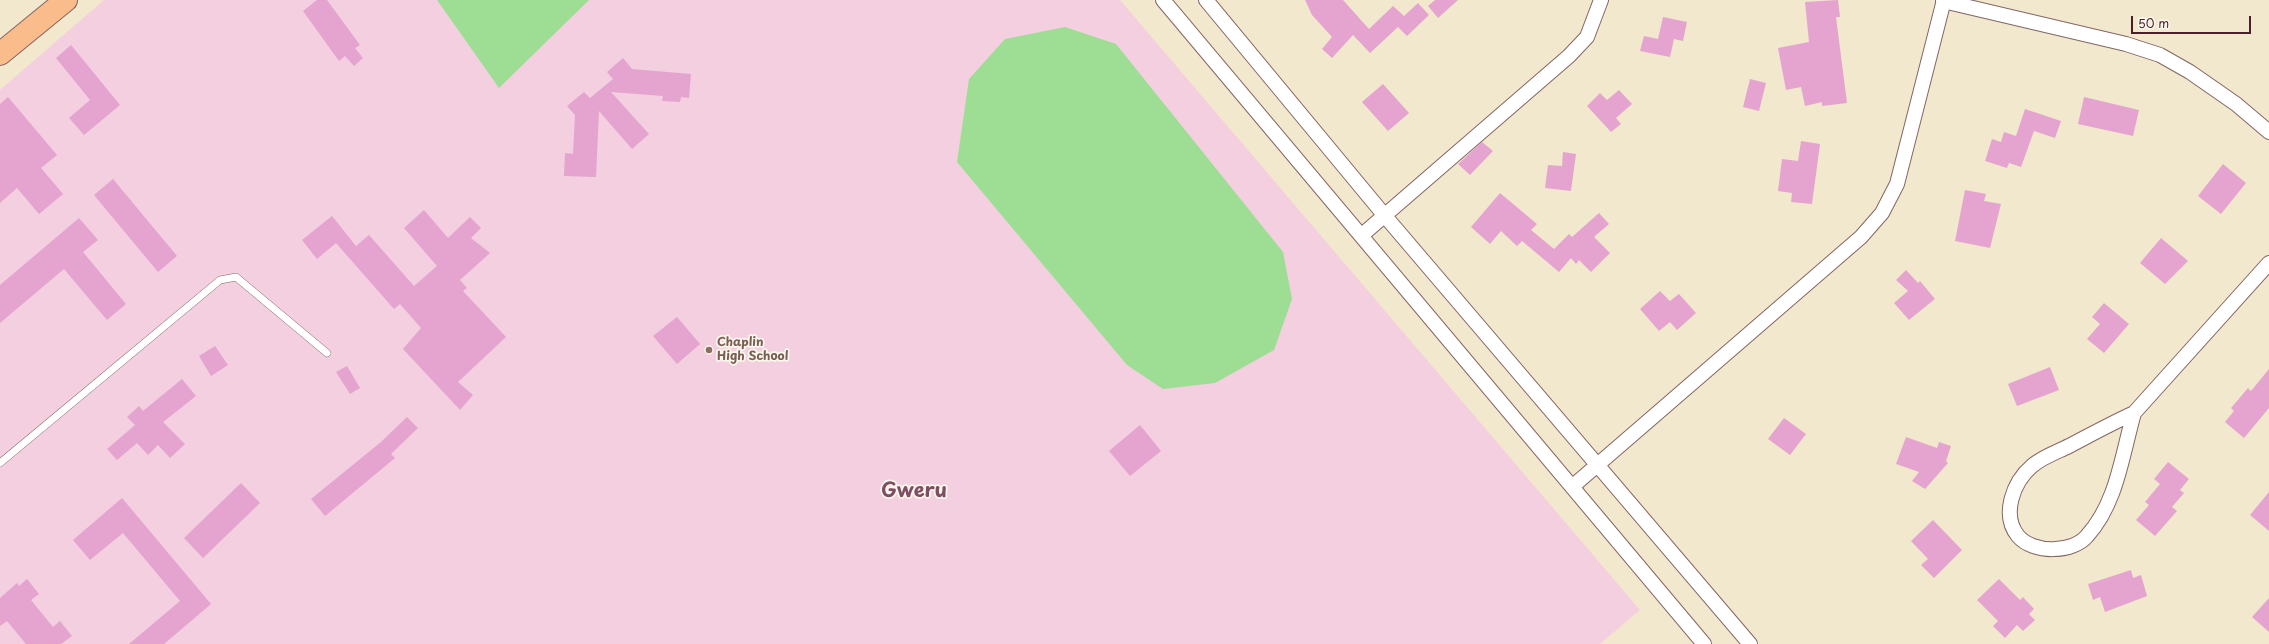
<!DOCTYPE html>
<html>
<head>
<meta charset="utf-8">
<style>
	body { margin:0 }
	#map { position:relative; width:2269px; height:644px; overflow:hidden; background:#f1e8cd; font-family:"Playpen Sans",sans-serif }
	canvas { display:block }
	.scale { position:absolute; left:2131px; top:16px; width:120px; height:18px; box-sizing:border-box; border:2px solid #4a1f2b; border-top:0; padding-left:5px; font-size:12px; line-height:14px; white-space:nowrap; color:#4a1f2b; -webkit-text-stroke:3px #fbf7ec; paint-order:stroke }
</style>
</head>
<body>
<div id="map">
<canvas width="2269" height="644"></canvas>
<div class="scale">50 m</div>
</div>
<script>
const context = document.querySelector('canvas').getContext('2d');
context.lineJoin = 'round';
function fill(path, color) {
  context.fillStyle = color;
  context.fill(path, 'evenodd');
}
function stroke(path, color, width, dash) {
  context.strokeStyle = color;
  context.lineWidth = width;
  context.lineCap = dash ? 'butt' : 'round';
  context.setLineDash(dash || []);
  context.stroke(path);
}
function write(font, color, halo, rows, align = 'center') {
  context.font = font + ' "Playpen Sans",sans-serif';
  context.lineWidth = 3.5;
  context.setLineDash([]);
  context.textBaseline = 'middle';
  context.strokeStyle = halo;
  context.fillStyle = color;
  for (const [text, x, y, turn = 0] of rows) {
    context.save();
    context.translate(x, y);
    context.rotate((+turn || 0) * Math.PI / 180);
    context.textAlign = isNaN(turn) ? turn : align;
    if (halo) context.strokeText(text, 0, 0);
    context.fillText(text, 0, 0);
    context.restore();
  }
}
fill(new Path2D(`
	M104,0H1120L1640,610L1600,644H0V90Z`), '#f3cfe0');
fill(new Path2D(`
	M437,0H589L499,88Z
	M1065,27L1116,44L1283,252L1292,299L1274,350L1215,383L1163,389L1127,365L957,162L969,79L1005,39Z`), '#9dde94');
fill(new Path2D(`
	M317,0H327L360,45L355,48L363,58L354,66L345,56L339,61L303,11Z
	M1305,0H1343L1369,29L1393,6L1404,16L1418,3L1429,15L1407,36L1398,27L1370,53L1353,35L1332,58L1322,49L1332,37L1312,15Z
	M1435,0H1458L1438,18L1428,6Z
	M1838,0L1840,17H1836L1847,103L1822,106V102L1805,106L1801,87L1786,90L1778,48L1809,42L1805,2Z
	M1663,17L1687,22L1683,41L1674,39L1670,57L1640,51L1644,36L1658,39Z
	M71,45L120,105L84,135L69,118L90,100L56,58Z
	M623,58L632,69L691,74L689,98L681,97L680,102L662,101L663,96L611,92L649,134L632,149L599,111L596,177L564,176L565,153L573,154L575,115L567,106L584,92L590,98L613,79L607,72Z
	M1750,79L1766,83L1759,111L1743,107Z
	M1383,84L1409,113L1388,131L1362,102Z
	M1619,90L1632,104L1616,118L1621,124L1611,132L1587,106L1600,93L1607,100Z
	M8,97L57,155L41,168L63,194L39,214L17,188L0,203V104Z
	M2084,97L2139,110L2133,136L2078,124Z
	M2025,109L2061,121L2055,138L2034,131L2021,167L2009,163L2007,168L1985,161L1992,139L2001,142L2004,132L2016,136Z
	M1801,141L1820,144L1812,204L1791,202L1792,193L1778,191L1782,159L1798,161Z
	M1482,142L1493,151L1470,175L1458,164Z
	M1563,152L1576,154L1571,191L1545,188L1548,165L1562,166Z
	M2223,164L2246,183L2221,214L2198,196Z
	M113,179L177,256L158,272L94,195Z
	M1965,190L1986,194L1984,201L2001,204L1990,248L1955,241Z
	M1500,193L1537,224L1531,230L1554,249L1569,234L1572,237L1599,213L1609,224L1594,237L1610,253L1591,272L1579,260L1576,264L1571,258L1559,272L1522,241L1517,246L1501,231L1490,244L1471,227Z
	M424,210L448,238L470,217L481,228L471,238L490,253L460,280L467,288L463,291L506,337L458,382L473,395L460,410L403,349L421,328L400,304L394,309L336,243L317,259L302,240L332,216L356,246L369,235L414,286L437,266L404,228Z
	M79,218L98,240L83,252L126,304L107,320L64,269L0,323V285Z
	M2161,238L2188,261L2165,284L2140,263Z
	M1906,270L1918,283L1920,281L1935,299L1909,320L1894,303L1908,291L1896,280Z
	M1660,291L1670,301L1679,294L1696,313L1677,330L1670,322L1659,331L1640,309Z
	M2104,303L2129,324L2104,353L2087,339L2100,324L2092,317Z
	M677,317L700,344L677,364L653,336Z
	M215,346L228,365L211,376L199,356Z
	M347,366L360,388L350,394L336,372Z
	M2050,367L2059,390L2017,406L2008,384Z
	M2269,369V408L2244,438L2225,422L2234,411L2231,408L2248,388L2251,391Z
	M182,379L196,396L163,422L185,444L170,458L158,445L148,455L137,443L117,460L107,449L135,425L127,417L139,406L143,411Z
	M407,417L418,428L391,454L395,458L325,516L311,499L381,442Z
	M1784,418L1806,434L1790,455L1768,439Z
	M1140,425L1161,451L1130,476L1109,451Z
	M1906,437L1937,448L1939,442L1951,446L1946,461L1948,463L1925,489L1912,481L1919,472L1896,464Z
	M2168,462L2189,479L2180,490L2184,493L2172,507L2177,511L2155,536L2136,520L2149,505L2145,502L2160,484L2154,479Z
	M241,483L260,503L203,558L184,538Z
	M2269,492V531L2250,515Z
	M122,498L211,604L164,644H129L180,601L123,533L90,560L73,540Z
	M1933,520L1962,550L1934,578L1921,565L1928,559L1911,541Z
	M2131,570L2133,578L2141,575L2147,596L2105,612L2100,597L2093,600L2088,584Z
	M27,579L39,594L31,600L53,627L60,621L72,636L61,644H26L7,621L0,626V598L17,583L19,586Z
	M1999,579L2020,600L2023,597L2034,609L2029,614L2035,620L2023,631L2017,625L2005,638L1993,626L1998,621L1977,600Z
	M2269,598V632L2252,617Z`), '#e4a4cf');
const service = new Path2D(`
	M0,463L220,280L236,277L327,353`);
const minor = new Path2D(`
	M1163,0L1704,644
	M1206,0L1385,216L1750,644
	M1943,1L2126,44L2160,55L2190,72L2236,104L2269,132
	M1362,235L1569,56L1587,37L1601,0
	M2134,413C2122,455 2117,503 2087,536C2073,553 2033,554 2018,536C2001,515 2013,482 2032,466C2042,457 2057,452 2069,446C2090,435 2112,423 2134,413L2269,263
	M1573,486L1861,237L1882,213L1897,184L1944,0`);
const trunk = new Path2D(`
	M0,54L66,0`);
stroke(service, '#846564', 8);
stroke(minor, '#846564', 16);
stroke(trunk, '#846564', 24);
stroke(service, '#fff', 7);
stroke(minor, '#fff', 14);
stroke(trunk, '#fabc8b', 22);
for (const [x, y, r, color] of [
	[709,350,4,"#8d6e63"]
]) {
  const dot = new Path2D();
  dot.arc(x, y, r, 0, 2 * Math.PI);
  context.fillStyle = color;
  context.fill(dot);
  stroke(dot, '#fbf7ec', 1.5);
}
write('bold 12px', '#785e54', '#fbf7ec', [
	["Chaplin",717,343],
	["High School",717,357]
], 'left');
write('bold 20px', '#804e64', '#fbf7ec', [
	["Gweru",914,491]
]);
</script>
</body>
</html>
